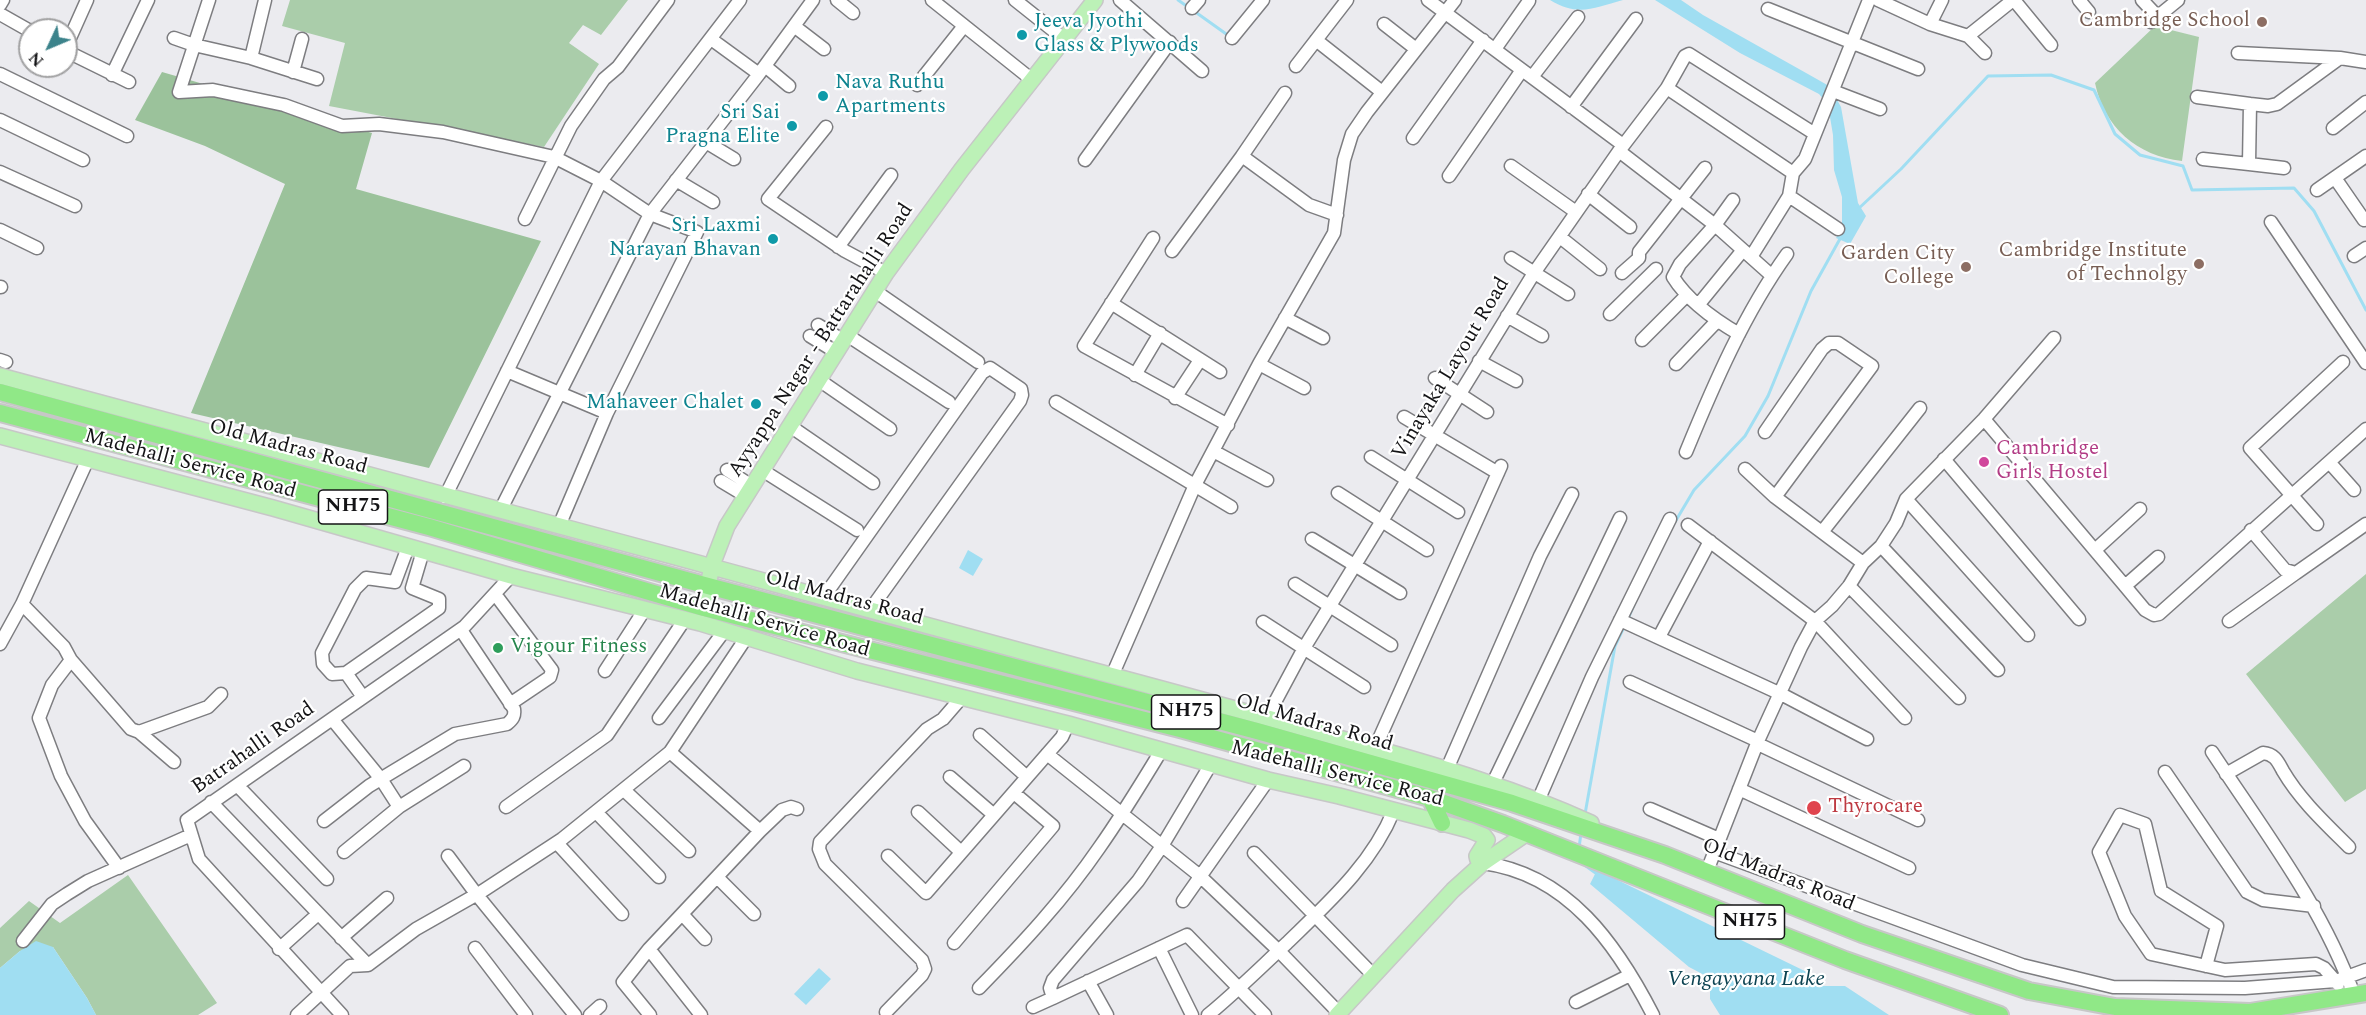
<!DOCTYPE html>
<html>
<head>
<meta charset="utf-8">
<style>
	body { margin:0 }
	#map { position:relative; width:2366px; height:1015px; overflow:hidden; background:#ebebef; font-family:Spectral,serif }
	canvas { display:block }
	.north { position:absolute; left:18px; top:18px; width:60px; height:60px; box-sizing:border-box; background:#fff; border:2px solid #a1a1a2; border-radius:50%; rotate:226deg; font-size:16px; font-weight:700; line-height:24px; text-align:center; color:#141416 }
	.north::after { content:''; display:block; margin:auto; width:21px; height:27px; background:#3c838b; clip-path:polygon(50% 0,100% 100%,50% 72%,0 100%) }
</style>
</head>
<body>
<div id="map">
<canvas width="2366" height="1015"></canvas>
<div class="north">N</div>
</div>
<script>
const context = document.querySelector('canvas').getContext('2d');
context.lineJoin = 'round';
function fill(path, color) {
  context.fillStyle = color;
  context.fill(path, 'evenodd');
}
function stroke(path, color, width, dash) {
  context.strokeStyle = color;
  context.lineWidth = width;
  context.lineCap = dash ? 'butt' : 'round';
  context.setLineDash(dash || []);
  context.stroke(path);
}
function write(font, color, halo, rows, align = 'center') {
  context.font = font + ' Spectral,serif';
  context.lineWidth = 4.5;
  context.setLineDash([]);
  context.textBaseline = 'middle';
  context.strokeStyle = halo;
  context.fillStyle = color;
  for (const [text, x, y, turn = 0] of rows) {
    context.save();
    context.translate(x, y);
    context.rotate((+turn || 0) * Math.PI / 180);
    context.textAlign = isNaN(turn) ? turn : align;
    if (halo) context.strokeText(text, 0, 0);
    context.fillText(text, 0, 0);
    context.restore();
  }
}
fill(new Path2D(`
	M290,0H628L601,35L583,25L569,43L599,64L544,147L329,106L345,43L282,26Z
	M2155,26L2199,37L2182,161C2137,156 2104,127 2095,83Z
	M2366,574V789L2345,802L2246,674Z
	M128,875L217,1003L198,1015H96L87,998L53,947L20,951L0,968V928L29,901L60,923Z`), '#aacdaa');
fill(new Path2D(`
	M162,72L372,133L356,189L541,241L429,468L191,413L285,184L205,146L135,120Z`), '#9bc29b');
fill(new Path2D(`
	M1550,0H1623C1594,8 1578,17 1550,0Z
	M1655,0H1681L1703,15L1815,78L1829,86L1824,100L1819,94L1740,53Z
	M1835,96L1841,107L1858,203L1866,216L1850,244L1836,238L1842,227V197L1834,170L1833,135L1829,111Z
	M968,550L983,559L973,576L959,568Z
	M1597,870L1813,975L1824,986H1845L1889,1015H1720L1710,999V978L1689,967L1590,884Z
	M36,941L53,947L87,998L96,1015H0V968L20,951Z
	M819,968L831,979L806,1005L794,994Z`), '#a0def2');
stroke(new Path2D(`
	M1178,0L1188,7
	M1194,11L1229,36
	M1857,210L1901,169L1988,76L2051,75L2094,90L2115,134L2140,155L2183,166L2192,190L2294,188L2314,211L2366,310
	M1675,522L1694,490L1745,436L1768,396L1811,291L1841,237
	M1628,619L1636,600
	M1585,814L1615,646L1625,625
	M1579,848L1581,833
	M1583,864L1597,874`), '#a0def2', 3);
const minor = new Path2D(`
	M209,0L179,92L213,90L284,105L342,126L379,124L443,132L554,157L601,181L650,214L697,232L607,413L559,526
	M837,0L853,13
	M932,0L1031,79
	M1015,0L1064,39
	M1120,0L1202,71
	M1428,0L1623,145
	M1878,0L1930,24L1968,36L2013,0
	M2014,0L2051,45
	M2079,0L2089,12
	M2142,0L2157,16
	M0,5L3,0
	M1192,8L1199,0
	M1768,9L1918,69
	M0,14L30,31
	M2151,22L2178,0
	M1384,24L1416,49
	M1930,24L1942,0
	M794,26L824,49
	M1968,36L1985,53
	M174,38L194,45L251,58L317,79
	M1232,38L1263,0
	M711,39L759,74
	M1316,40L1382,92
	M66,47L87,0
	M1495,49L1529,1
	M66,51L129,82
	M2238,53L2340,58
	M251,58L265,0
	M765,66L789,86
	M1296,66L1347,0
	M293,72L302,39
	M0,74L127,136
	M112,75L148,0
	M1532,77L1578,17
	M917,85L964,26
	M1667,88L1793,173L1789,196L1838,229
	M1833,91L1880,109
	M2197,97L2250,104
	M1571,107L1636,19
	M0,120L83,160
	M826,127L768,199L845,251L886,273
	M2333,128L2366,102
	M1413,138L1483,40
	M706,142L734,159
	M1619,151L1715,225L1771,275
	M1242,156L1285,93
	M2203,159L2249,164L2250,104L2268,106L2277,104L2340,58L2366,62
	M1085,160L1170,42
	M2249,164L2284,168
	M1511,166L1576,212
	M0,172L75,206
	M1793,173L1805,159L1869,0
	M1449,176L1522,70
	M2335,178L2364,220
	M676,180L713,202
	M2317,190L2366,156
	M1588,194L1630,227
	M1733,200L1715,225L1680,264L1673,277C1688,301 1715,320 1739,334
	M525,219L571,126L604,79L618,67L668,0
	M2271,222L2366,363
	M0,230L37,248
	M1560,237L1600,269
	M1153,238L1084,346L1228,425
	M838,247L891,175
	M1172,251L1242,156L1309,205L1337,215
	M2354,256L2366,248
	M1751,257L1789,196
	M1511,258L1568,294
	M1622,273L1639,258V252L1705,168
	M0,287H1
	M875,291L978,362
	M1111,303L1220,372
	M1699,304L1743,250
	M1610,314L1656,269
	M1507,316L1542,336
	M1285,318L1323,338
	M818,325L844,341
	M847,335L949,402
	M810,336L836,352
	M1642,340L1687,295
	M0,360L6,362
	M1479,361L1516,381
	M1259,364L1304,388
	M1676,364L1717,321
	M507,371L607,413
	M1135,375L1160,333
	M1435,378L1487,412
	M819,380L890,429
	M1175,398L1200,360
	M1056,402L1231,507
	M1404,417L1498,473
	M1984,419L2125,586L2145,610L2154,615L2159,614L2366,429
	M790,426L873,483
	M1765,432L1822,349L1829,343H1838L1872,366L1775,497
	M1215,452L1267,480
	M1686,452C1714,384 1744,314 1787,254
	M1371,457L1458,512
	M1944,459L2079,619
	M2329,462L2354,490
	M1745,469L1775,497L1863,563
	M727,470L752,486
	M762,470L857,530
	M721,481L746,496
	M1338,493L1427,550
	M445,497L601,181L740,0
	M1906,499L2028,635
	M500,511L650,214L759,74L813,0
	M2317,524L2250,448L2343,362
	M1688,525L1815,621L1905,718
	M2251,530L2285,570L2296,573L2366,524
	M1822,532L1920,408
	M1312,539L1400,593
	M1881,546L1998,670
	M408,547L395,582L366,578L355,589L322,653L323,664L332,674L346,673L439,608V599L412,588L423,551
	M2095,550L2140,509
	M1295,584L1391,645
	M1849,586L1959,698
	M2125,586L2158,557
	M495,594L552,670L550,677L510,704
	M823,598L982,373L990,368L1021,389L1022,395L1020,401L870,610
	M22,604L64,647L71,660L52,685L39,718L61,776L85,821L119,868
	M1620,620L1781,694L1867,739
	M2229,621L2296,573
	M1263,622L1364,687
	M1659,637L1710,541
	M0,644L22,604L88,459
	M71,660L131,729L139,732L208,707L221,694
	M605,671L645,609
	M346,673L363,697
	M1112,676L1195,485L1259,364L1334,233L1344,160L1352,134L1367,112L1455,0
	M1630,682L1758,741
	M1267,717L1304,648L1534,273L1619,151L1667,88L1685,56L1689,54L1815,134
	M659,718L725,630
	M332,719L381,779L399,807L344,852
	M139,732L174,762
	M980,735L1027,777
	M1758,744L1918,820
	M1375,748L1501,466
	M670,752L760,831
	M2212,752C2264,831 2322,906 2354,995
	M1047,754L1200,876L1279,951L1339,1013
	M1211,764L1162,846L1138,881L1053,980L1050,988L1053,998L1187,935L1265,1015
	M1447,769L1540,556L1572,494
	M2165,772L2247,892L2263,900L2314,906
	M2226,774L2263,753C2275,754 2278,762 2283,771C2300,800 2325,823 2349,847
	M950,777L994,815
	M1493,783L1620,518
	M237,785L327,879
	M1739,789L1909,868
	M624,790L689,851
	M1538,801L1592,677L1670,519
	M211,802L368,965
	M399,807L464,766
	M506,807L607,735L685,619
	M1650,809L1719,839
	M596,812L659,877
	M918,812L961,852
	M324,821L369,786L455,734L507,724C513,719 515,716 514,709L461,630
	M557,843L622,914
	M1714,852L2022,965L2113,987L2245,988L2336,981L2366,970
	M1254,853L1374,976
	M448,856L477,895L575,1015
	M888,856L926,893L1062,737L1068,724
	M1483,863C1568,874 1617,945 1653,1015
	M1707,871L1758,741L1801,647L1815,621L1832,606L1849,586L1863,563L1881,546L1896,523L1906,499L1984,419L2054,338
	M717,877L754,914
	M1183,901L1268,780
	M682,914L705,939
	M341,938L387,898
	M23,941L52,904L67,894L88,881L191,835
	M954,943L1053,826L1014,793
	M475,948L526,1015
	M1159,948L1192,1015
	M279,949L318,914
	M649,949L701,1015
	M2206,966L2217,926L2161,891L2145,824L2120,815L2099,852L2125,916L2151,954L2225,970L2316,964L2324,968L2338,984
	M1088,981L1107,1015
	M979,988C1022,944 1064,899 1099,848C1121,817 1141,784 1161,751
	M1576,1002L1630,975
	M1033,1007L1053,998
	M886,1012L922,975L925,969L922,960L825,864L819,849L820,842L927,729L943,719L962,697
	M297,1015L350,966L368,965L416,929L481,892L562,839L670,752L746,638
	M342,1015L199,859L187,820L464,627L511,576
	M590,1015L600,1006
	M650,1015L623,982L649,949L760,831L782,810L791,807L797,809
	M1208,1015C1236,992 1261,967 1287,943C1328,903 1372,864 1394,810`);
const major = new Path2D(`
	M0,376C347,470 696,561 1043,657C1150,686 1257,714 1363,745C1441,767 1517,789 1591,823
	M0,436L273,508L511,576L700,623L857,671L1068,724L1268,780L1339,796L1469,830L1484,836L1487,840L1477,856L1478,860L1483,863
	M704,608L712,565L727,526L886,273L962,169L1095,0
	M1337,1015L1453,890L1483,863L1527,833`);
const highway = new Path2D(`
	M0,392L708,586L1257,731L1512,803L1665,855L1862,934L2029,991L2115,1007L2250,1012L2366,993
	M0,413L429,527L704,608L1180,729L1430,798L1503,824L1845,960L2000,1015
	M1430,798L1442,823`);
stroke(minor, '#7d7d80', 15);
stroke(major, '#c7c7c7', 18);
stroke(highway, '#c7c7c7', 20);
stroke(minor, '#fff', 12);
stroke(major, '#bcf1b7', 15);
stroke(highway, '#90e887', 16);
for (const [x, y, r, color] of [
	[2262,22,6,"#8d6e63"],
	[1022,35,6,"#0f9aa8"],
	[823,96,6,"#0f9aa8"],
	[792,126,6,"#0f9aa8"],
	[773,239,6,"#0f9aa8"],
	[2199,264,6,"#8d6e63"],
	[1966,267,6,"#8d6e63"],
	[756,404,6,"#0f9aa8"],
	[1984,462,6,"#d1479c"],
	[498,648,6,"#2e9e5b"],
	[1814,808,8,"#e0444e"]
]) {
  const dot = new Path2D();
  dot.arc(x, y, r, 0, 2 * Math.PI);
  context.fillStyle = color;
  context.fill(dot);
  stroke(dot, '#fff', 2);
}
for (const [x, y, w] of [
	[353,507,69],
	[1186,712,69],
	[1750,922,69]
]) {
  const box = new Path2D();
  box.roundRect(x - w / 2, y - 17, w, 34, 4.5);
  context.fillStyle = '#fff';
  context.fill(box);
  stroke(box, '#141416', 1.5);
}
write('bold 20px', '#141416', null, [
	["NH75",353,507],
	["NH75",1186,712],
	["NH75",1750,922]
]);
write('21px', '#785e54', '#fff', [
	["Cambridge School",2250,22],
	["Cambridge Institute",2187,252],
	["of Technolgy",2187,276],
	["Garden City",1954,255],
	["College",1954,279]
], 'right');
write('21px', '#0d838f', '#fff', [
	["Jeeva Jyothi",1034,23,"left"],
	["Glass & Plywoods",1034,47,"left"],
	["Nava Ruthu",835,84,"left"],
	["Apartments",835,108,"left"],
	["Sri Sai",780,114],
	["Pragna Elite",780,138],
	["Sri Laxmi",761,227],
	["Narayan Bhavan",761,251],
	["Mahaveer Chalet",744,404]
], 'right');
write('21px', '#141416', '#fff', [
	["Ayyappa Nagar - Battarahalli Road",822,341,-57],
	["Vinayaka Layout Road",1452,369,-59],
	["Old Madras Road",288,448,15],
	["Madehalli Service Road",190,465,15],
	["Old Madras Road",844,599,15],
	["Madehalli Service Road",764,622,16],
	["Old Madras Road",1314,724,16],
	["Batrahalli Road",254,749,-35],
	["Madehalli Service Road",1337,775,14],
	["Old Madras Road",1778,876,22]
]);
write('21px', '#b23c85', '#fff', [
	["Cambridge",1996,450],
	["Girls Hostel",1996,474]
], 'left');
write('21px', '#27864d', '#fff', [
	["Vigour Fitness",510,648]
], 'left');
write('21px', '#be3a42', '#fff', [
	["Thyrocare",1828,808]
], 'left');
write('italic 22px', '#0c4352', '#fff', [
	["Vengayyana Lake",1746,981]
]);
</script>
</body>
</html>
